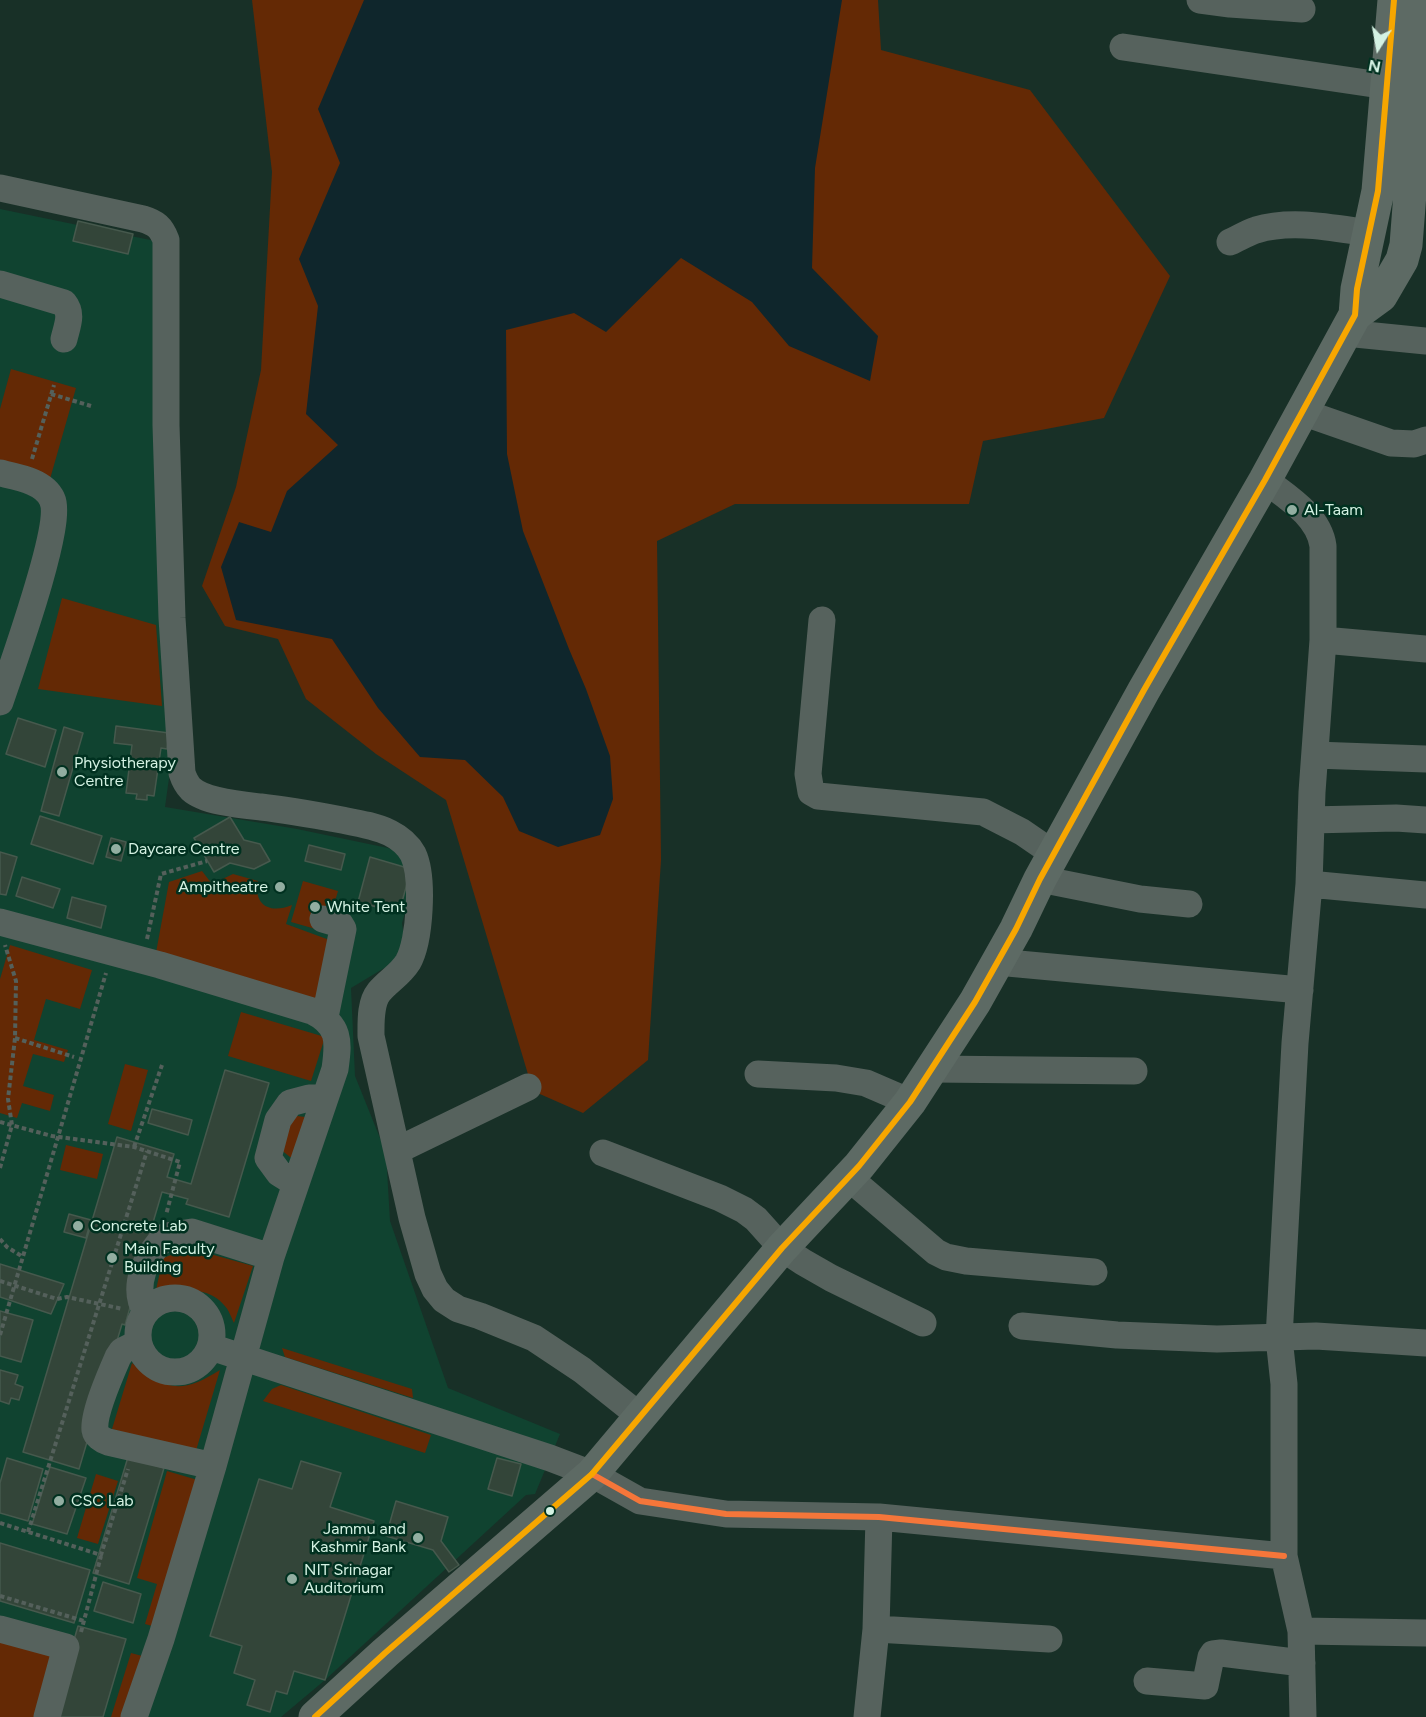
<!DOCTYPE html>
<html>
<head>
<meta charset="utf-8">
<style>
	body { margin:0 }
	#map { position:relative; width:1426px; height:1717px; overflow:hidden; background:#183027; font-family:Figtree,sans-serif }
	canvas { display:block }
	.north { position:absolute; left:1348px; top:18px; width:60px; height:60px; -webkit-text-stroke:4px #003120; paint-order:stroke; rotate:191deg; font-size:16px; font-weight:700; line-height:24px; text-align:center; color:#d4f2e3 }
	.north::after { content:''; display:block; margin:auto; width:21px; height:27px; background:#d4f2e3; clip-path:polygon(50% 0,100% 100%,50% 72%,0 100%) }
</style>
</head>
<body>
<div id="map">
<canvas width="1426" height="1717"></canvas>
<div class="north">N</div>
</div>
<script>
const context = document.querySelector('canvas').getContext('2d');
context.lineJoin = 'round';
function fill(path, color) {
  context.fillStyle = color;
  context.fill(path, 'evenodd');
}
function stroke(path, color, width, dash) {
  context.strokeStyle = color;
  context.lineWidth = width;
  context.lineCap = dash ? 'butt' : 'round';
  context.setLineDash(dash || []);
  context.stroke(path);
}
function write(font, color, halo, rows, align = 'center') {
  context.font = font + ' Figtree,sans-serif';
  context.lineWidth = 5;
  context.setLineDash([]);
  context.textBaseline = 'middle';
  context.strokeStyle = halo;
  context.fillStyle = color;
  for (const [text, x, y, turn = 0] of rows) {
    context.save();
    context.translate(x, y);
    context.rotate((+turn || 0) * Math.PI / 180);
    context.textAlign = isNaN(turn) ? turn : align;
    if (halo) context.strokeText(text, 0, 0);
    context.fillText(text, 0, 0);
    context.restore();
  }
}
fill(new Path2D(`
	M0,209L160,242L177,721L165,807L297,829L388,848L406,856L410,897L402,923L406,955L351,988L355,1076L386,1153L390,1221L448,1388L560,1434L535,1494L526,1495L325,1680L281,1717H0Z`), '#104330');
fill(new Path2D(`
	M252,0H878L881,50L1030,90L1170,276L1104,418L983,441L969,504H735L657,541L661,860L648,1060L583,1113L533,1091L446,800L376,754L306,699L278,639L225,626L202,586L236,487L261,370L272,172Z
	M11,369L76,388L50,479L0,465V409Z
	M62,598L156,625L162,706L38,689Z
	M202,871L212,884L233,874L258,881C253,906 271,914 292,905L286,924L335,942L321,1003L155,958L169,882Z
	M303,881L338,891L326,932L291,922Z
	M10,945L92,970L80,1009L46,999L34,1040L68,1050L64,1062L33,1054L23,1086L54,1095L50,1111L22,1103L17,1118L0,1113V979Z
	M241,1012L325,1037L311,1081L228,1056Z
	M125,1064L148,1070L131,1131L108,1124Z
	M297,1116L305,1117L297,1158L290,1157L280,1149L277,1130Z
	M66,1145L103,1154L97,1179L60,1170Z
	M189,1248L253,1266L234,1323C231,1317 229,1310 224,1305C209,1286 177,1289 156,1290L163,1258Z
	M282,1348L412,1389L413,1398L285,1357Z
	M132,1363C166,1391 182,1394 220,1370L195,1454L112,1429Z
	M281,1385L431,1435L425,1453L263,1401L272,1389Z
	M167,1471L201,1481L159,1628L145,1624L157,1584L137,1578Z
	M96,1474L118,1481L98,1544L77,1538Z
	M0,1636L54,1652L34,1717H0Z
	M131,1653L146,1657L128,1717H111Z`), '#642905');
fill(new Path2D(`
	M364,0H842L815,168L812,268L878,336L870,381L789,346L752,302L681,258L606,332L574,313L506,330L507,454L523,531L569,649L586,689L610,756L613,799L600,835L558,847L519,831L503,797L465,760L420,757L378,708L332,639L236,620L221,567L239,522L271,532L287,491L338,445L306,414L318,306L299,259L340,163L318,109Z`), '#0f262c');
const building = new Path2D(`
	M78,221L133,234L128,254L73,241Z
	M18,718L56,730L45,767L6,754Z
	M116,726L169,733L167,749L161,748L154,796L147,795V800L136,799L137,794L126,793L132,745L114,743Z
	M64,727L83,733L59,816L41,811Z
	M40,816L102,836L93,864L31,844Z
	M230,817L244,840L260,844L270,861L254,869L230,863L214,872L194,838Z
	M111,838L126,842L121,861L106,857Z
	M309,845L345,854L341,870L305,861Z
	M0,852L17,857L6,895L0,894Z
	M370,857L411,869L399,913L358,902Z
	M22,877L60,889L53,908L16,896Z
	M72,897L106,906L101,928L67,918Z
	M225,1070L269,1083L229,1217L186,1204L188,1199L162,1192L131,1297H133L125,1325L122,1324L79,1469L23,1452L117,1137L174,1154L167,1177L191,1184Z
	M152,1109L192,1120L188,1135L148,1123Z
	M69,1214L91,1220L86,1238L64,1232Z
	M0,1264L64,1284L51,1314L0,1297Z
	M0,1311L33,1320L21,1362L0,1356Z
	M0,1370L18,1375L15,1384L23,1387L19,1400L11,1398L9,1404L0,1401Z
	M128,1457L164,1468L129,1584L93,1573Z
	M7,1458L43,1469L28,1521L0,1513V1483Z
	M497,1458L521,1464L512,1496L488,1489Z
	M301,1461L341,1473L330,1507L374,1521L325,1680L294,1671L287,1694L276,1691L270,1712L247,1705L255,1680L234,1673L242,1646L210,1636L259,1479L292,1489Z
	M50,1467L86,1478L67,1534L32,1524Z
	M396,1501L448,1517L441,1541L459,1565L449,1572L433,1550L386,1536Z
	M0,1543L90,1570L74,1623L0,1601Z
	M103,1582L141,1594L133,1623L94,1611Z
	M78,1626L126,1639L103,1717H52Z`);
fill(building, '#334539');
stroke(building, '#46594d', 1.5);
stroke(new Path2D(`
	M51,394L91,406
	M32,459L54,385
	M147,939L161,874L207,861
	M15,1038L74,1057
	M0,1122L52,1136L134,1147L180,1162L166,1215
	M134,1147L162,1065
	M0,1168L12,1125L8,1099L15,1038L16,981L5,945
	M0,1239L7,1247L23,1257
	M0,1281L57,1299L67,1297L123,1309
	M0,1335L106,973
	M0,1523L101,1555L128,1469
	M28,1532L147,1151
	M0,1596L84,1621
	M81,1632L101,1556`), '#54605b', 4, [4.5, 3]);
stroke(new Path2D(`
	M1200,0L1230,4L1302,9
	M1123,47L1387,86
	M0,188L143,219C156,223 161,227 166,240V425L172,618L182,773C184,779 186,784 191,789C205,802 242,805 261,807C288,810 315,815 342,820C358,823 376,826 390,833C400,838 408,845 413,854C424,877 420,941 408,962C400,975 388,981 379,992C370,1003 371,1022 371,1036L412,1218L428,1274L435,1289L444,1300L458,1309L480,1316L534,1338L582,1370L641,1417
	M1230,242C1239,238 1247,233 1256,230C1292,219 1333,228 1369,233
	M0,284L64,303C73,314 67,326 64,339
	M1345,333L1426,341
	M1302,412L1391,443L1414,444L1426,440
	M0,473C17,477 44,481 52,499C64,524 11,669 0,702
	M1265,480C1287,497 1319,516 1323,546V640L1312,792L1309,884L1295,1043L1279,1338L1284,1384V1556L1301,1631L1303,1717
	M822,620L808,774L811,792L818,796L983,812L1022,832L1054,854
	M1323,640L1426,649
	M1315,755L1426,759
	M1311,820L1396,818L1426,820
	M1040,879L1140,899L1189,904
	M1309,884L1426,895
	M323,919L340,924L343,929L325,1017
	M0,922L160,965L312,1011C340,1025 339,1041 335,1069L271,1257L213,1466L161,1639L134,1717
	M997,962L1300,990
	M932,1069L1134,1071
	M758,1074L836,1078L866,1083L910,1102
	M398,1150L528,1087
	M603,1153L720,1198L744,1210L756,1219L782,1248L803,1262L831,1278L923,1323
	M848,1177L936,1252L946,1257L966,1261L1094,1272
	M295,1183L279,1173L268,1158L278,1120L290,1103L309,1098H325
	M138 1335a37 37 0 1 1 74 0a37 37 0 1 1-74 0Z
	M146,1312C131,1287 146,1254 166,1236L192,1232L271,1257
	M1022,1326L1117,1335L1217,1339L1316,1336L1426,1343
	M138,1343L122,1351L118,1357C111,1373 93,1414 95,1430C96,1436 102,1440 108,1442L213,1466
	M211,1347L550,1458L592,1474L640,1501L726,1514L879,1517L1284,1556
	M0,1629L66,1647L47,1717
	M876,1629L1049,1639
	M1301,1631L1426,1633
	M1147,1681L1205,1686L1211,1657L1213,1654L1221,1653L1302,1663
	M867,1717L876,1629L879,1517`), '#56625d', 27);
stroke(new Path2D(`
	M1355,315L1381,296L1402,260L1406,245L1425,0
	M315,1717L385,1653L592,1474L782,1248L859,1166L910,1102L975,1002L1016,929L1040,879L1144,690L1265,480L1355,315L1357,289L1378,191L1394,0`), '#5d6a64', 33);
stroke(new Path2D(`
	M592,1474L640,1501L726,1514L879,1517L1284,1556`), '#f5763a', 6);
stroke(new Path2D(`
	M315,1717L385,1653L592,1474L782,1248L859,1166L910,1102L975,1002L1016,929L1040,879L1144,690L1265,480L1355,315L1357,289L1378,191L1394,0`), '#f7a600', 6);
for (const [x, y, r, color] of [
	[1292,510,6,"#92aea1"],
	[62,772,6,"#92aea1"],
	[116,849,6,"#92aea1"],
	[280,887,6,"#92aea1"],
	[315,907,6,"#92aea1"],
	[78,1226,6,"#92aea1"],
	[112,1258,6,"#92aea1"],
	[59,1501,6,"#92aea1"],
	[550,1511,5,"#d4f2e3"],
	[418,1538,6,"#92aea1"],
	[292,1579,6,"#92aea1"]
]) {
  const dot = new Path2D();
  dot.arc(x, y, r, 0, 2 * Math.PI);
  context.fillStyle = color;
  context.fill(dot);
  stroke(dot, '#003120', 2);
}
write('16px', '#d4f2e3', '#003120', [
	["Al-Taam",1304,510],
	["Physiotherapy",74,763],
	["Centre",74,781],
	["Daycare Centre",128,849],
	["Ampitheatre",268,887,"right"],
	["White Tent",327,907],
	["Concrete Lab",90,1226],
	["Main Faculty",124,1249],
	["Building",124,1267],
	["CSC Lab",71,1501],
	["Jammu and",406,1529,"right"],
	["Kashmir Bank",406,1547,"right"],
	["NIT Srinagar",304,1570],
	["Auditorium",304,1588]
], 'left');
</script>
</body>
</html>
